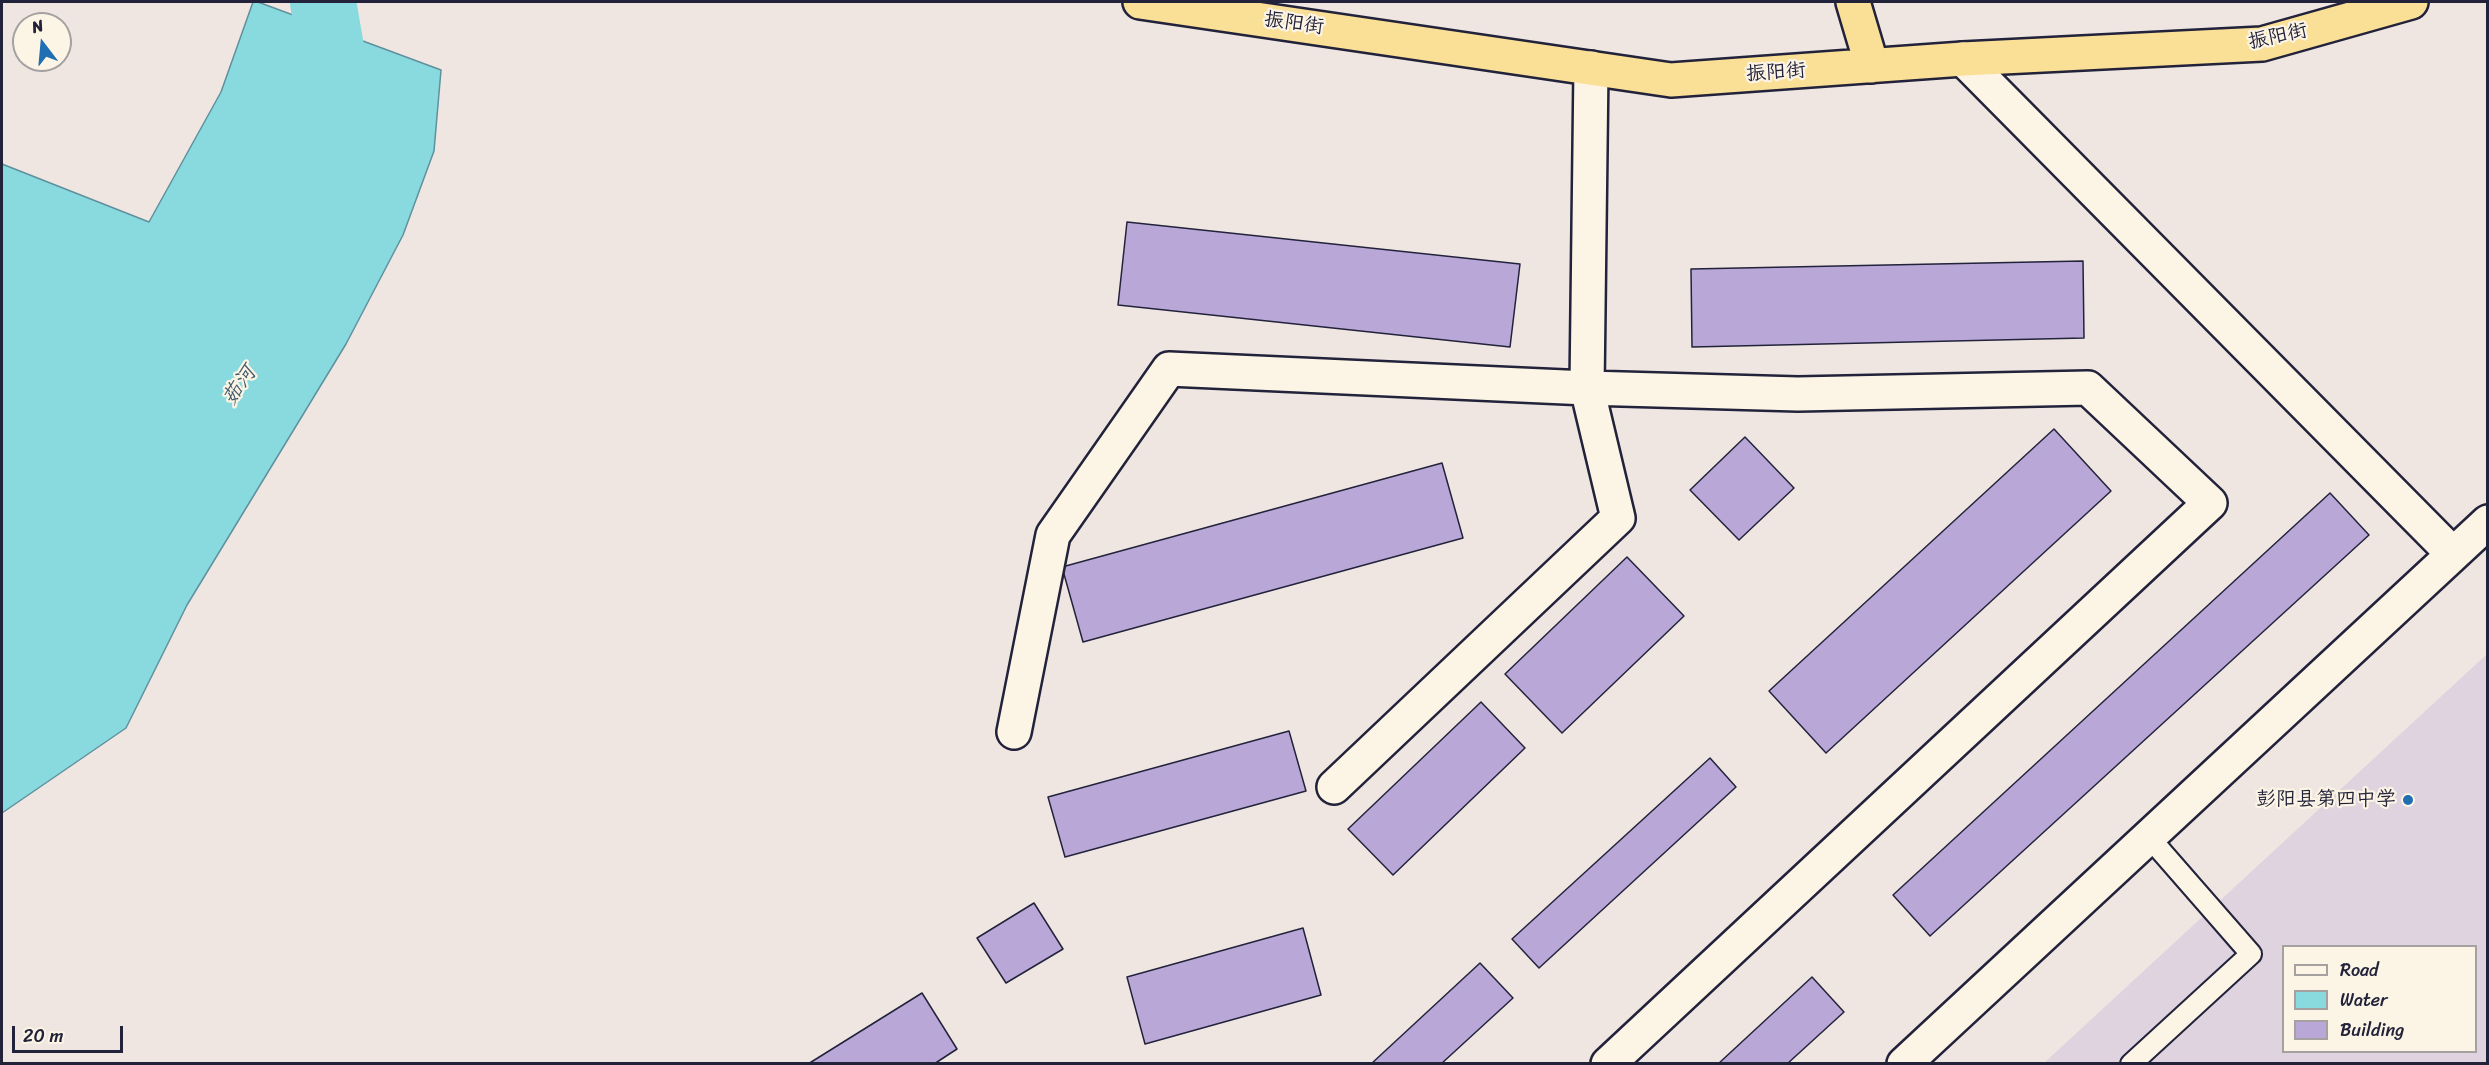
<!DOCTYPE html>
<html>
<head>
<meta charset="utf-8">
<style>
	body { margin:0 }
	#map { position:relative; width:2489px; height:1065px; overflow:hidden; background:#efe6e2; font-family:Sriracha,sans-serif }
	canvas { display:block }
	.frame { position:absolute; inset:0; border:3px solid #22223b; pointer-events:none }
	.legend { position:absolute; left:2282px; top:945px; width:195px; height:108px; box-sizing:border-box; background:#fcf5e5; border:2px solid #a5a1a1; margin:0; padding:8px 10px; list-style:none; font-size:18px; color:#22223b }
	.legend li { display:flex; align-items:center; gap:12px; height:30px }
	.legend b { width:30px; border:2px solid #a5a1a1 }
	.north { position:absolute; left:12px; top:12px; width:60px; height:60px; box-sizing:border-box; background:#fcf5e5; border:2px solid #a5a1a1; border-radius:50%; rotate:344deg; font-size:16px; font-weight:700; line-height:24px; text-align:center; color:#22223b }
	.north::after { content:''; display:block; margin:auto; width:21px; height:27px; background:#1f6fb2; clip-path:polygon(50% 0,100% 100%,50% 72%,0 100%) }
	.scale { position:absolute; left:12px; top:1026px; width:111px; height:27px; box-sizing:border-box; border:3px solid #22223b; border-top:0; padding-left:8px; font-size:18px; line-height:21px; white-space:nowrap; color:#22223b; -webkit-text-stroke:4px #fcf5e5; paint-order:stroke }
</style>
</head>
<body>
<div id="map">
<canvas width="2489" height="1065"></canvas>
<div class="frame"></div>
<ul class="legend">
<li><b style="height:8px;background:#fcf5e5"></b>Road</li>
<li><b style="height:16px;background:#88dadf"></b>Water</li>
<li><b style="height:16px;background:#b9a8d7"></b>Building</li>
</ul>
<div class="north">N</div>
<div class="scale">20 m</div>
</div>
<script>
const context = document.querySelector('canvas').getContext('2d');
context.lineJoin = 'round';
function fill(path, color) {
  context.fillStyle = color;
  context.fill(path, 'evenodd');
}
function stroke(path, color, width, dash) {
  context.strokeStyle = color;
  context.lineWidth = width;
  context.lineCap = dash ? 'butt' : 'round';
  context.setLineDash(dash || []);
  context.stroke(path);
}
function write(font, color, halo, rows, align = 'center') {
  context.font = font + ' Sriracha,"LXGW WenKai TC",sans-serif';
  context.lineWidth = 4.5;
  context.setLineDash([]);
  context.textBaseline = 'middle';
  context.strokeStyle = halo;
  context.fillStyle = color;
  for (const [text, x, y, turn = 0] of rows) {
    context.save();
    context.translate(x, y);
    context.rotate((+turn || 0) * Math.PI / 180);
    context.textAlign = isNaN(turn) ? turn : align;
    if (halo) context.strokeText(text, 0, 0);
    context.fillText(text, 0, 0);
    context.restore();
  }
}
fill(new Path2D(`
	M2487,654V1063H2044ZM2284,946H2476V1052H2284Z`), '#dfd3df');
const water = new Path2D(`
	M253,2H258L441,70L434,151L403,235L346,344L187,605L126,728L2,813V164L149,222L221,92Z`);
fill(water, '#88dadf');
stroke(water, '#5f909d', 1.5);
stroke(new Path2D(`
	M321,117L331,48L323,2`), '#88dadf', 66);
const building = new Path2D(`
	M1127,222L1520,264L1510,347L1118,305Z
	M2083,261L2084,338L1692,347L1691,269Z
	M2054,429L2111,491L1826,753L1769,691Z
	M1745,437L1794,488L1739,540L1690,490Z
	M1442,463L1463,538L1083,642L1062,567Z
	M2330,493L2369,535L1930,936L1893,895Z
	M1627,557L1684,616L1562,733L1505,674Z
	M1481,702L1525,748L1393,875L1348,829Z
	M1289,731L1306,791L1065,857L1048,797Z
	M1710,758L1736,787L1539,968L1512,939Z
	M1034,903L1063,949L1006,983L977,938Z
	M1303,928L1321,995L1145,1044L1127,977Z
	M1480,963L1513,998L1441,1064H1371Z
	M1812,977L1844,1012L1787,1064H1718Z
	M922,993L957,1049L934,1064H808Z`);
fill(building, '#b9a8d7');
stroke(building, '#22223b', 1.5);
const service = new Path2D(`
	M2131,1064L2251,954L2148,836`);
const minor = new Path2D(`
	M1963,59L2452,553
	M1014,732L1053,535L1169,369L1587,388L1798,394L2088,388L2210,503L1608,1064
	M1334,787L1618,518L1587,388L1591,68`);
const tertiary = new Path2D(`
	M1904,1064L2488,522`);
const trunk = new Path2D(`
	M1140,2L1671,80L1963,59L2262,44L2411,2
	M1853,2L1872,66`);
stroke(service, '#22223b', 24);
stroke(minor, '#22223b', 38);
stroke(tertiary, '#22223b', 38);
stroke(trunk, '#22223b', 38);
stroke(service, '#fcf5e5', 20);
stroke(minor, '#fcf5e5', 33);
stroke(tertiary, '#fcf5e5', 33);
stroke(trunk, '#fadf96', 33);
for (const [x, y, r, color] of [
	[2408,800,6,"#1f6fb2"]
]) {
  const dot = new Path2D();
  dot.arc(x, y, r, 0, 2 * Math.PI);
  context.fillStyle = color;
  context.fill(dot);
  stroke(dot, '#fcf5e5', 2);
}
write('20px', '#22223b', '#fcf5e5', [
	["振阳街",1294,24,8],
	["振阳街",2278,37,-12],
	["振阳街",1776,73,-4]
]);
write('20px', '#22223b', '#fcf5e5', [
	["彭阳县第四中学",2396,800]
], 'right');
write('italic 21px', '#41596c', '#fcf5e5', [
	["茹河",240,386,-55]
]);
</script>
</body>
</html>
